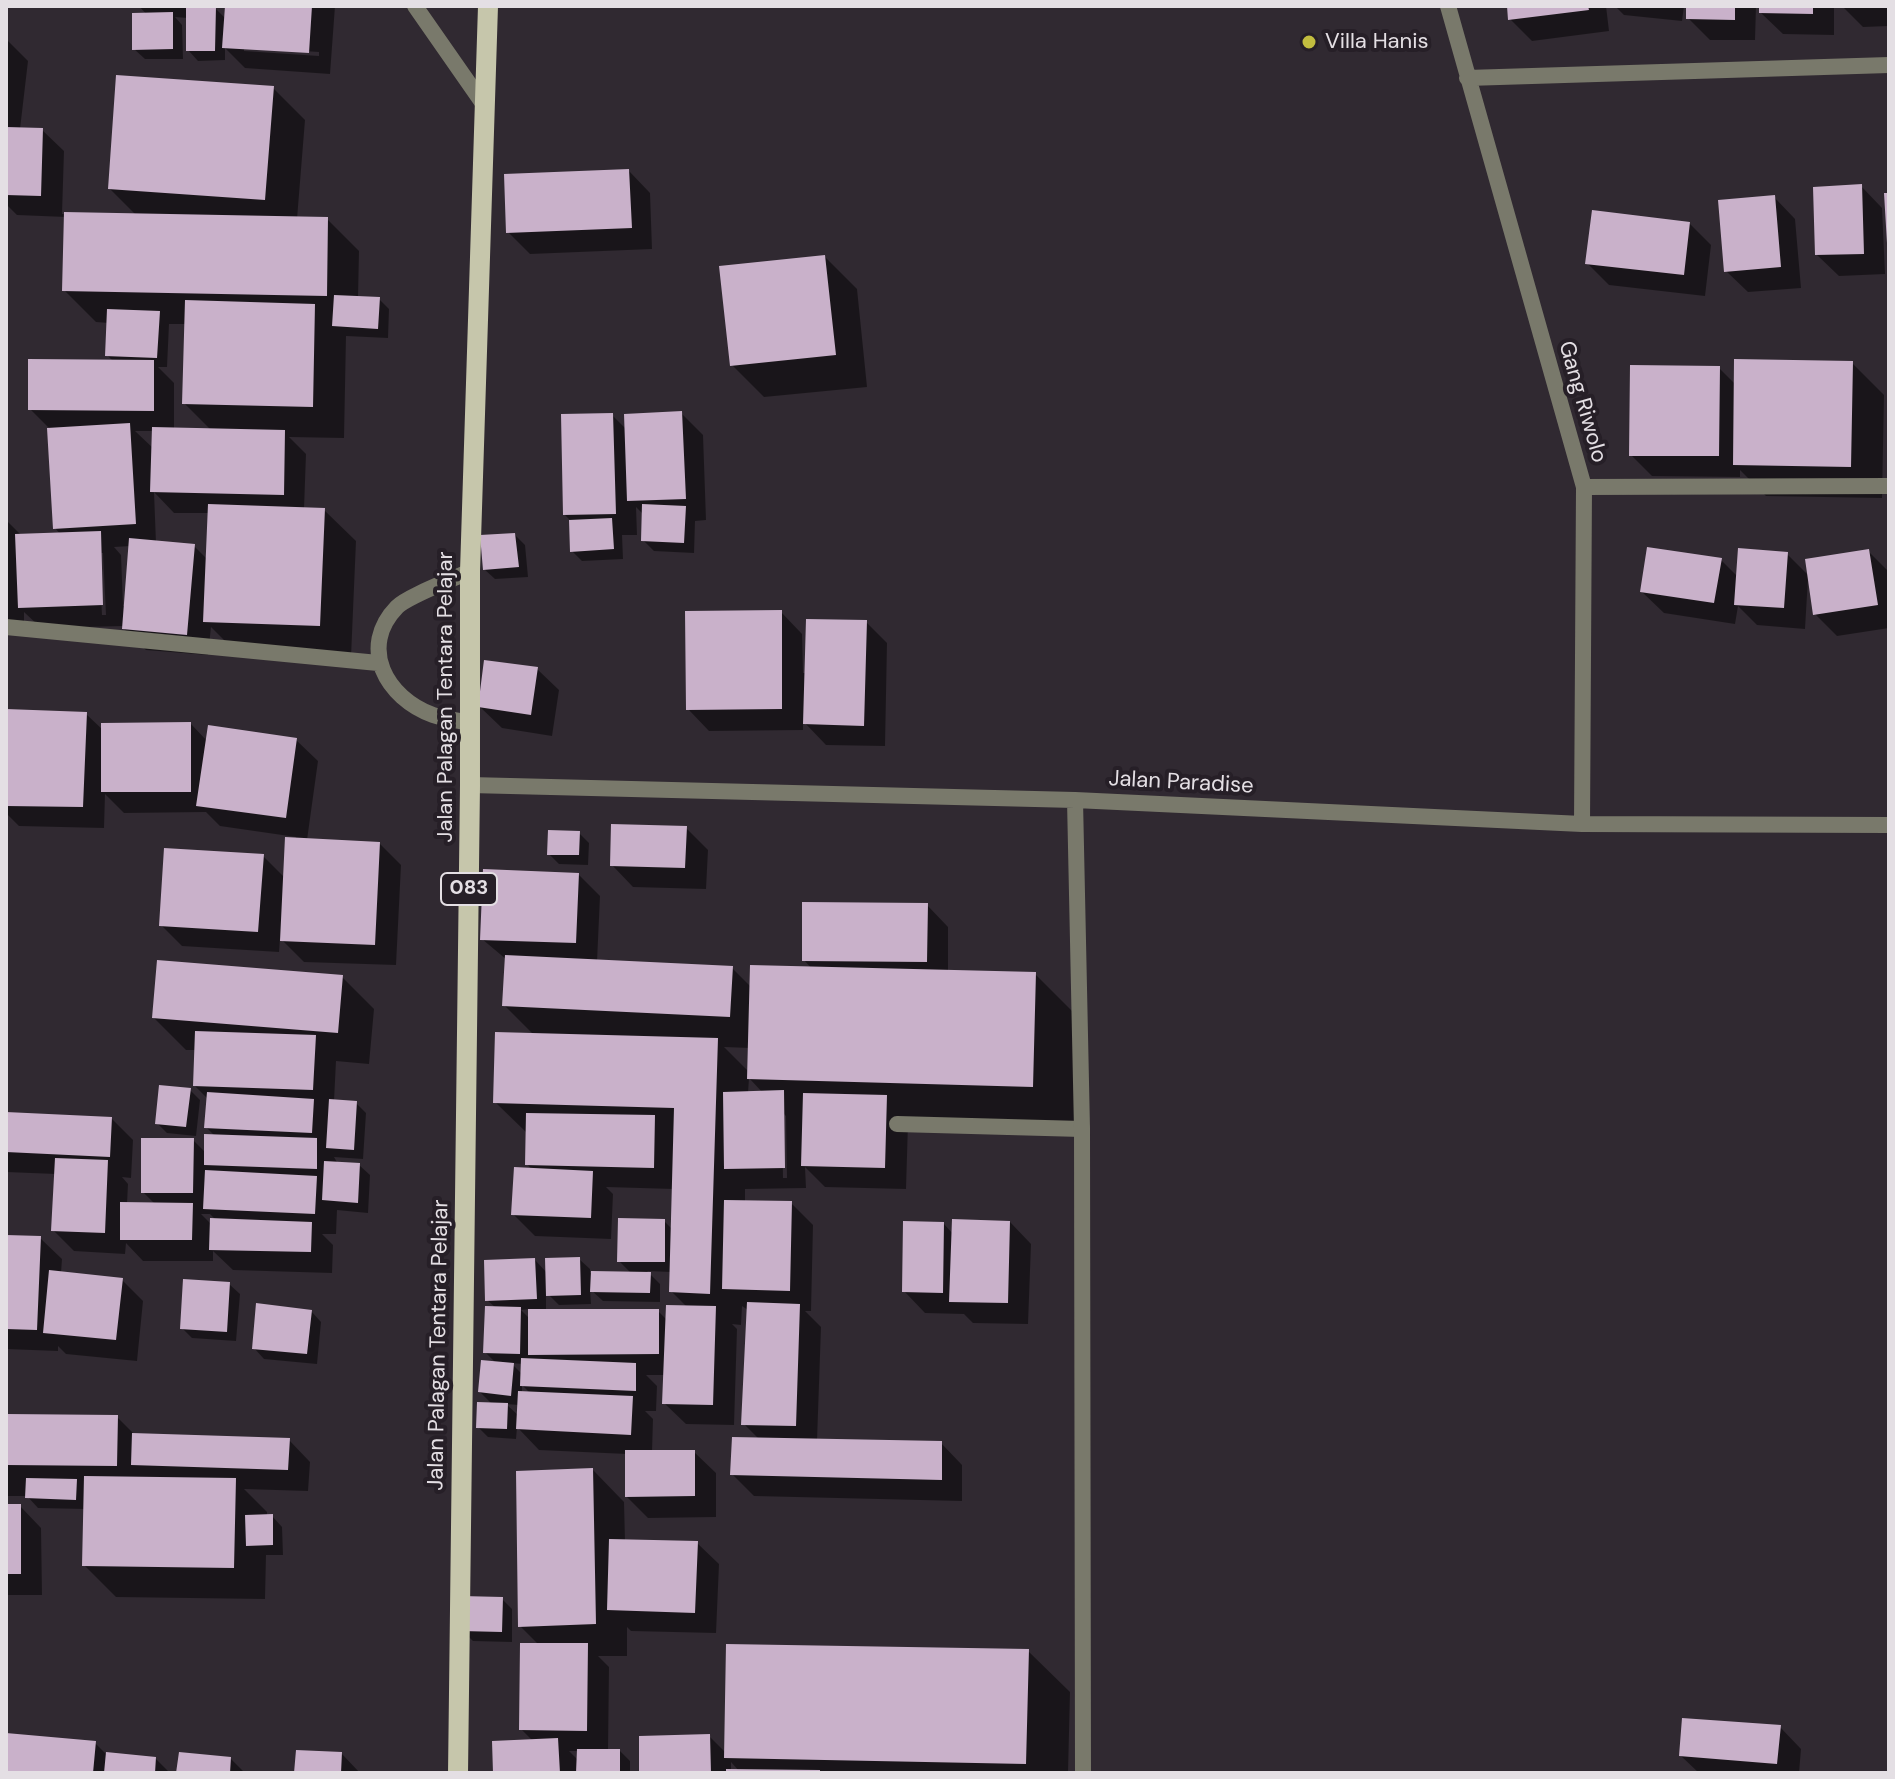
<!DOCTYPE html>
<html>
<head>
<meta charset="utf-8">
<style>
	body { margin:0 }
	#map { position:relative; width:1895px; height:1779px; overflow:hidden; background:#302931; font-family:"DM Sans",sans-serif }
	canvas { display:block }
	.frame { position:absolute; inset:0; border:8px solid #e4dfe4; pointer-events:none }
</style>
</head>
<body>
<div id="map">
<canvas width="1895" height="1779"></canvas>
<div class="frame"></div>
</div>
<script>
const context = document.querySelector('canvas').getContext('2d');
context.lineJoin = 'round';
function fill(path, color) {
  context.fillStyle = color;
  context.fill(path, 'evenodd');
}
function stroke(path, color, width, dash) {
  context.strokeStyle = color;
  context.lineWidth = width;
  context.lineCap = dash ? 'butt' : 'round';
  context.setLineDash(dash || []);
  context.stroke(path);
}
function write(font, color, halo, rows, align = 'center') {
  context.font = font + ' "DM Sans",sans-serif';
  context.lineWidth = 8;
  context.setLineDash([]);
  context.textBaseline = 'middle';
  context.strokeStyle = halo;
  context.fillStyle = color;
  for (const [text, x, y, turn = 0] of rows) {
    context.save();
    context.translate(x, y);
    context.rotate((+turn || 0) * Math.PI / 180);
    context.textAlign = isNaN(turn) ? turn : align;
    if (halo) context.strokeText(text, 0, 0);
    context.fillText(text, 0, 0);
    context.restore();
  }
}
fill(new Path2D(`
	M139,6L215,8L226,19L227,6H335L330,74L245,68L225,48V60L198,61L188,50V18L175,17L182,25L183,59H145L134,49L147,15ZM244,47L319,52V56L244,51Z
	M1509,6H1606L1609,31L1532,41L1510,19Z
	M1615,6H1684L1682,21L1624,15Z
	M1688,6H1756L1755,40H1710L1688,18Z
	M1761,6H1834V35L1783,34L1761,13Z
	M1842,6H1889V26L1863,27Z
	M6,39L28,61L20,129L42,130L64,151L62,214L137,216L110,189L273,88L305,120L297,219H327L359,251L358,298L379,299L389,309L388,338L346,336L344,438L289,437L306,454L304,509L324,510L356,541L351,657L237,653L211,627L208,655L146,650L124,629L125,626L41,628L24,612V622L6,623V520L22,536L61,535L55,528L49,428L30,409L114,362L107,355L109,323L96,322L64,290L66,217L17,215L6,204ZM169,324H186L184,403L211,430H174V383L158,367H167ZM135,431H154V449ZM154,492L174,513H209L207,559L194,546L156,543ZM131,546L126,606H123L121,555L114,547ZM99,553H103L106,615H102Z
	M629,171L650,193L652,249L530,254L508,232Z
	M1861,186L1882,208L1885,274L1839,276L1817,255Z
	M1774,197L1795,219L1801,288L1748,292L1726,271Z
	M1689,223L1711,245L1705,296L1609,285L1587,263Z
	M825,257L857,289L867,387L764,397L732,365Z
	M1852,363L1884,395L1882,498L1766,496L1740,470V477L1652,476L1631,455L1719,368L1736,385Z
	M681,413L703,435L706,520L695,521L694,553L654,551L643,540L644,515L636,507L637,535H622L623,559L582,561L572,551L571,521L565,515L612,415L627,430Z
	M515,535L525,545L528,577L495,579L484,569Z
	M1869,552L1889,572V628L1837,636L1815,614L1808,578L1805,629L1757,625L1738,606L1735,624L1664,613L1642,592L1721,560L1738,577L1787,554L1810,577Z
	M781,612L802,634L803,673H806L866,622L887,643L885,746L826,745L803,721V730L709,731L688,709Z
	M537,669L559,690L552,736L502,728L480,707Z
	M6,711L86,714L103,730L191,724L208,742L296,740L318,761L307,840L380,844L401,865L396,965L304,962L280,938L279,952L182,946L161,925L263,856L285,878L296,837L220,826L206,812L124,813L105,794L104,828L19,826L6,813Z
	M686,828L708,850L706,889L633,887L612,865Z
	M579,833L589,843L588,865L559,864L549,854Z
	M579,875L600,896L597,962L732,968L752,988L812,969L804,960L927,905L948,927V972L1035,974L1077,1016L1074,1127L908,1123L906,1189L825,1187L805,1167L806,1188L745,1189V1202L791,1203L813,1225L811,1311H805L821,1327L817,1441L941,1443L962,1465V1501L754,1496L732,1474L759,1439L744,1424L748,1310L742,1306L741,1325L732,1324L737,1329L734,1425L686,1424L664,1403L665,1375H646L657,1386L656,1411H645L653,1419L652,1452H694L716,1473V1517L648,1518L627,1497V1454L539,1450L517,1427L516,1439L488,1437L478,1427L493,1405L480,1392L497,1364L485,1352L496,1308L487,1300L535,1260L548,1274L579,1259L590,1269V1273L632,1274L619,1261L664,1221L672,1229L674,1189L606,1187L613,1194L611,1239L535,1236L513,1214L532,1170L527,1164L528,1134L495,1102L534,1035L504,1005L507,960L482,939ZM724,1047L750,1048L749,1072ZM749,1078L763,1093H748ZM782,1112L786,1116L787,1178H783ZM647,1271L671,1272V1291L687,1307L667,1320L658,1311H546V1292L559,1305L591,1304L590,1289L603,1301L660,1302V1284ZM530,1309V1319L521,1310ZM511,1363L523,1364V1375ZM522,1385L530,1393H522ZM506,1404L519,1405V1416Z
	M342,977L374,1009L369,1064L336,1061L334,1101L356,1103L366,1113L363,1159L334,1157L338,1164L359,1165L370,1175L368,1213L337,1210L336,1234H322L333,1245L332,1273L233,1270L213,1251V1261H143L126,1243L125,1254L74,1251L53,1230L56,1174L6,1172V1114L111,1118L133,1140L131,1178L122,1177L128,1184L127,1204H155L143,1192L193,1140L206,1153L216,1137L206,1127L208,1099L195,1086L196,1050H186L154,1018ZM201,1214H210L217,1221L211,1224Z
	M190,1090L200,1100L196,1136L167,1133L157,1123Z
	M1010,1222L1031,1244L1028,1324L973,1323L964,1314L925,1313L904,1291L944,1224L953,1234Z
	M6,1237L40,1238L62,1259L61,1273L122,1280L143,1301L137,1361L66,1354L58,1346V1351L6,1349Z
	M229,1284L240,1294L236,1341L192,1338L182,1328Z
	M311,1311L321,1322L317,1364L264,1359L254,1348Z
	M6,1416L117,1417L135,1435L289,1440L310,1462L308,1491L244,1489L267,1512V1517L272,1516L282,1527L283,1555H266L265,1599L116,1597L84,1565L85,1509L38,1508L27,1496H6Z
	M593,1470L624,1502L625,1541L697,1543L719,1564L716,1633L631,1631L627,1627V1656H598L609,1667L608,1751H620L630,1761V1773H495L533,1741L521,1729L539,1645L520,1626ZM569,1751H579V1761Z
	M6,1506H20L41,1528L42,1595H6Z
	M502,1599L512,1609V1642L473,1641L463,1631Z
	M1028,1651L1070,1692L1068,1773H641L709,1736L726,1753ZM731,1762L739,1771H731Z
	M1780,1727L1801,1749L1799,1773H1699L1681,1756Z
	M6,1735L95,1743L106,1754L155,1758L170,1773H6Z
	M342,1754L360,1773H296Z
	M231,1759L245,1773H178Z`), '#0007');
fill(new Path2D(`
	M216,6L215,51H186V7Z
	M225,6H312L309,53L222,48Z
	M1507,6H1588L1589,10L1508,20Z
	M1686,6H1735V20L1686,19Z
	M1759,6H1813V14L1759,13Z
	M173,12V49L132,50V13Z
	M116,75L274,86L265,200L108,189Z
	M6,127L43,128L41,196L6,195Z
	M629,169L632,228L506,233L504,174Z
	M1862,184L1864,254L1815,255L1813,187Z
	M1884,193H1889V243H1887Z
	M1775,195L1781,267L1724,272L1718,200Z
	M1592,210L1690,222L1684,275L1585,264Z
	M64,212L328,217L327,296L62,291Z
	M825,255L836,355L730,366L719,266Z
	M334,295L380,297L378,329L332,326Z
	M185,300L315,304L313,407L182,404Z
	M107,309L160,311L157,358L105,356Z
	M28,359L154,360V411L28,410Z
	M1734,359L1853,361L1851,467L1733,465Z
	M1630,365L1720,366L1719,456H1629Z
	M682,411L686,499L627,501L624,414Z
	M613,413L616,514L563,515L561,414Z
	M130,423L136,524L53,529L47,428Z
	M152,427L285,430L284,495L150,492Z
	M208,504L325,508L320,626L203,622Z
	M642,504L686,506L684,543L641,541Z
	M612,518L614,549L570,552L569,520Z
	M101,531L103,605L18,608L15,534Z
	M515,533L519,567L483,570L480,535Z
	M129,538L195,544L187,635L122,629Z
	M1647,547L1722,558L1714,603L1640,592Z
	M1738,548L1788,552L1784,608L1734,605Z
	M1869,549L1878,605L1813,615L1805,559Z
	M782,610V709L686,710L685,611Z
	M806,619L867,620L864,726L803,724Z
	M484,660L538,667L531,715L478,707Z
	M6,709L87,712L83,807L6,806Z
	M191,722V792H101V723Z
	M208,725L297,738L286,818L196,806Z
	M611,824L687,826L685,868L610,866Z
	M548,830L580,831L579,855H547Z
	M285,837L380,842L375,945L280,941Z
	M164,848L264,854L258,932L159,926Z
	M483,869L579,873L576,943L480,940Z
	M802,902L928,903L927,962L802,961Z
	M505,955L733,966L730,1017L502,1006Z
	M157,960L343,975L338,1033L152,1018Z
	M750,965L1036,972L1033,1087L747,1079Z
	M195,1031L316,1035L313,1090L193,1086Z
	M495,1032L718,1038L710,1294L669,1292L674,1108L493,1103Z
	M159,1085L191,1088L186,1127L155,1124Z
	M784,1090L785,1168L724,1169L723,1092Z
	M207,1092L314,1099L312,1133L204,1128Z
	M803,1093L887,1095L885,1168L801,1166Z
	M329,1099L357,1101L354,1150L326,1148Z
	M6,1112L112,1117L110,1157L6,1152Z
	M526,1113L655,1115L654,1168L525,1165Z
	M204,1134L317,1138V1169L204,1165Z
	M141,1138H194L193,1193H141Z
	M55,1158L108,1160L105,1233L51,1231Z
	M324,1161L360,1163L358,1203L322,1200Z
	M514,1167L593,1171L591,1218L511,1215Z
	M205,1170L317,1176L315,1214L203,1209Z
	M724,1200L792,1201L790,1291L722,1289Z
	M120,1202L193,1203L192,1240H120Z
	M210,1218L312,1222L311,1252L209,1250Z
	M618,1218L665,1219V1262H617Z
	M952,1219L1010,1221L1008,1303L949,1302Z
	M903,1221L944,1222L943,1293L902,1292Z
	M6,1235L41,1236L37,1330L6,1329Z
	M580,1257L581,1295L546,1296L545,1258Z
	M535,1258L537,1299L485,1301L484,1260Z
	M49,1270L123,1278L116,1340L43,1333Z
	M591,1271L651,1272L650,1293L590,1292Z
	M183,1279L230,1282L227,1332L180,1329Z
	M747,1302L800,1304L796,1426L741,1425Z
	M256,1303L312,1310L307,1354L252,1349Z
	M666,1305L716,1306L713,1405L662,1404Z
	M485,1306L521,1307L520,1354L483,1353Z
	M528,1309H659V1354L528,1355Z
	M521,1358L636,1363V1391L520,1386Z
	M481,1360L514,1363L511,1396L478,1392Z
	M518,1391L633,1396L631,1435L516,1429Z
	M477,1402L508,1403L507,1429L476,1428Z
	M6,1414L118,1415L117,1466L6,1465Z
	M132,1433L290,1438L288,1470L131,1465Z
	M732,1437L942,1441V1480L730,1475Z
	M625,1450H695V1496L625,1497Z
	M593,1468L596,1624L518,1627L516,1471Z
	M84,1476L236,1478L234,1568L82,1566Z
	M26,1478L77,1479L76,1500L25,1498Z
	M6,1504H21V1574H6Z
	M273,1514V1545L246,1546L245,1515Z
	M609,1539L698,1541L695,1613L607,1610Z
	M461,1596L503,1597L502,1632L461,1631Z
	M520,1643H588L587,1731L519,1730Z
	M726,1644L1029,1649L1026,1764L724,1758Z
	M1682,1718L1781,1725L1777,1764L1679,1756Z
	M6,1733L96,1741L93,1773L6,1771Z
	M710,1734L711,1773H639V1736Z
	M558,1738L560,1773H493L492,1741Z
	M577,1749H620V1773H576Z
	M296,1750L342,1752L341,1773H294Z
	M106,1752L156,1757L155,1773H104Z
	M179,1752L231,1757L230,1773H176Z
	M726,1769L820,1770V1773H726Z`), '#c9b1ca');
stroke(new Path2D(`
	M897,1124L1082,1129`), '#79796b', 16);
stroke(new Path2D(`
	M415,6L484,105
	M1448,6L1584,487L1582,824
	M1467,78L1889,65
	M1584,487L1889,486
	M6,627L378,663
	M469,723C457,720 444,719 433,715C386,698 358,647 397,607C408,596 454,579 470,571
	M470,785L1075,800L1582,824L1889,825
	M1075,800L1082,1129L1083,1773`), '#79796b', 16);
stroke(new Path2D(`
	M458,1773L470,785V571L488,6`), '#c6c6ab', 20);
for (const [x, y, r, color] of [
	[1309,42,8,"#c2bd3f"]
]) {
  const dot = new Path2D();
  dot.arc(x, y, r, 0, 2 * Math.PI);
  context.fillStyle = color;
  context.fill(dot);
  stroke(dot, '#261f27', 3);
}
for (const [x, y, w] of [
	[469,889,56]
]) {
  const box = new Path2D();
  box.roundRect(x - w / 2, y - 16, w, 32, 6);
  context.fillStyle = '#261f27';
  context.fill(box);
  stroke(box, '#e4dfe4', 2);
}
write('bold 20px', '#e4dfe4', null, [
	["083",469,889]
]);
write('22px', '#e4dfe4', '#261f27', [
	["Villa Hanis",1325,42]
], 'left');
write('22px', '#e4dfe4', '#261f27', [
	["Gang Riwolo",1582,402,74],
	["Jalan Palagan Tentara Pelajar",446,697,-90],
	["Jalan Paradise",1181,783,3],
	["Jalan Palagan Tentara Pelajar",439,1345,-89]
]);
</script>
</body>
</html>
